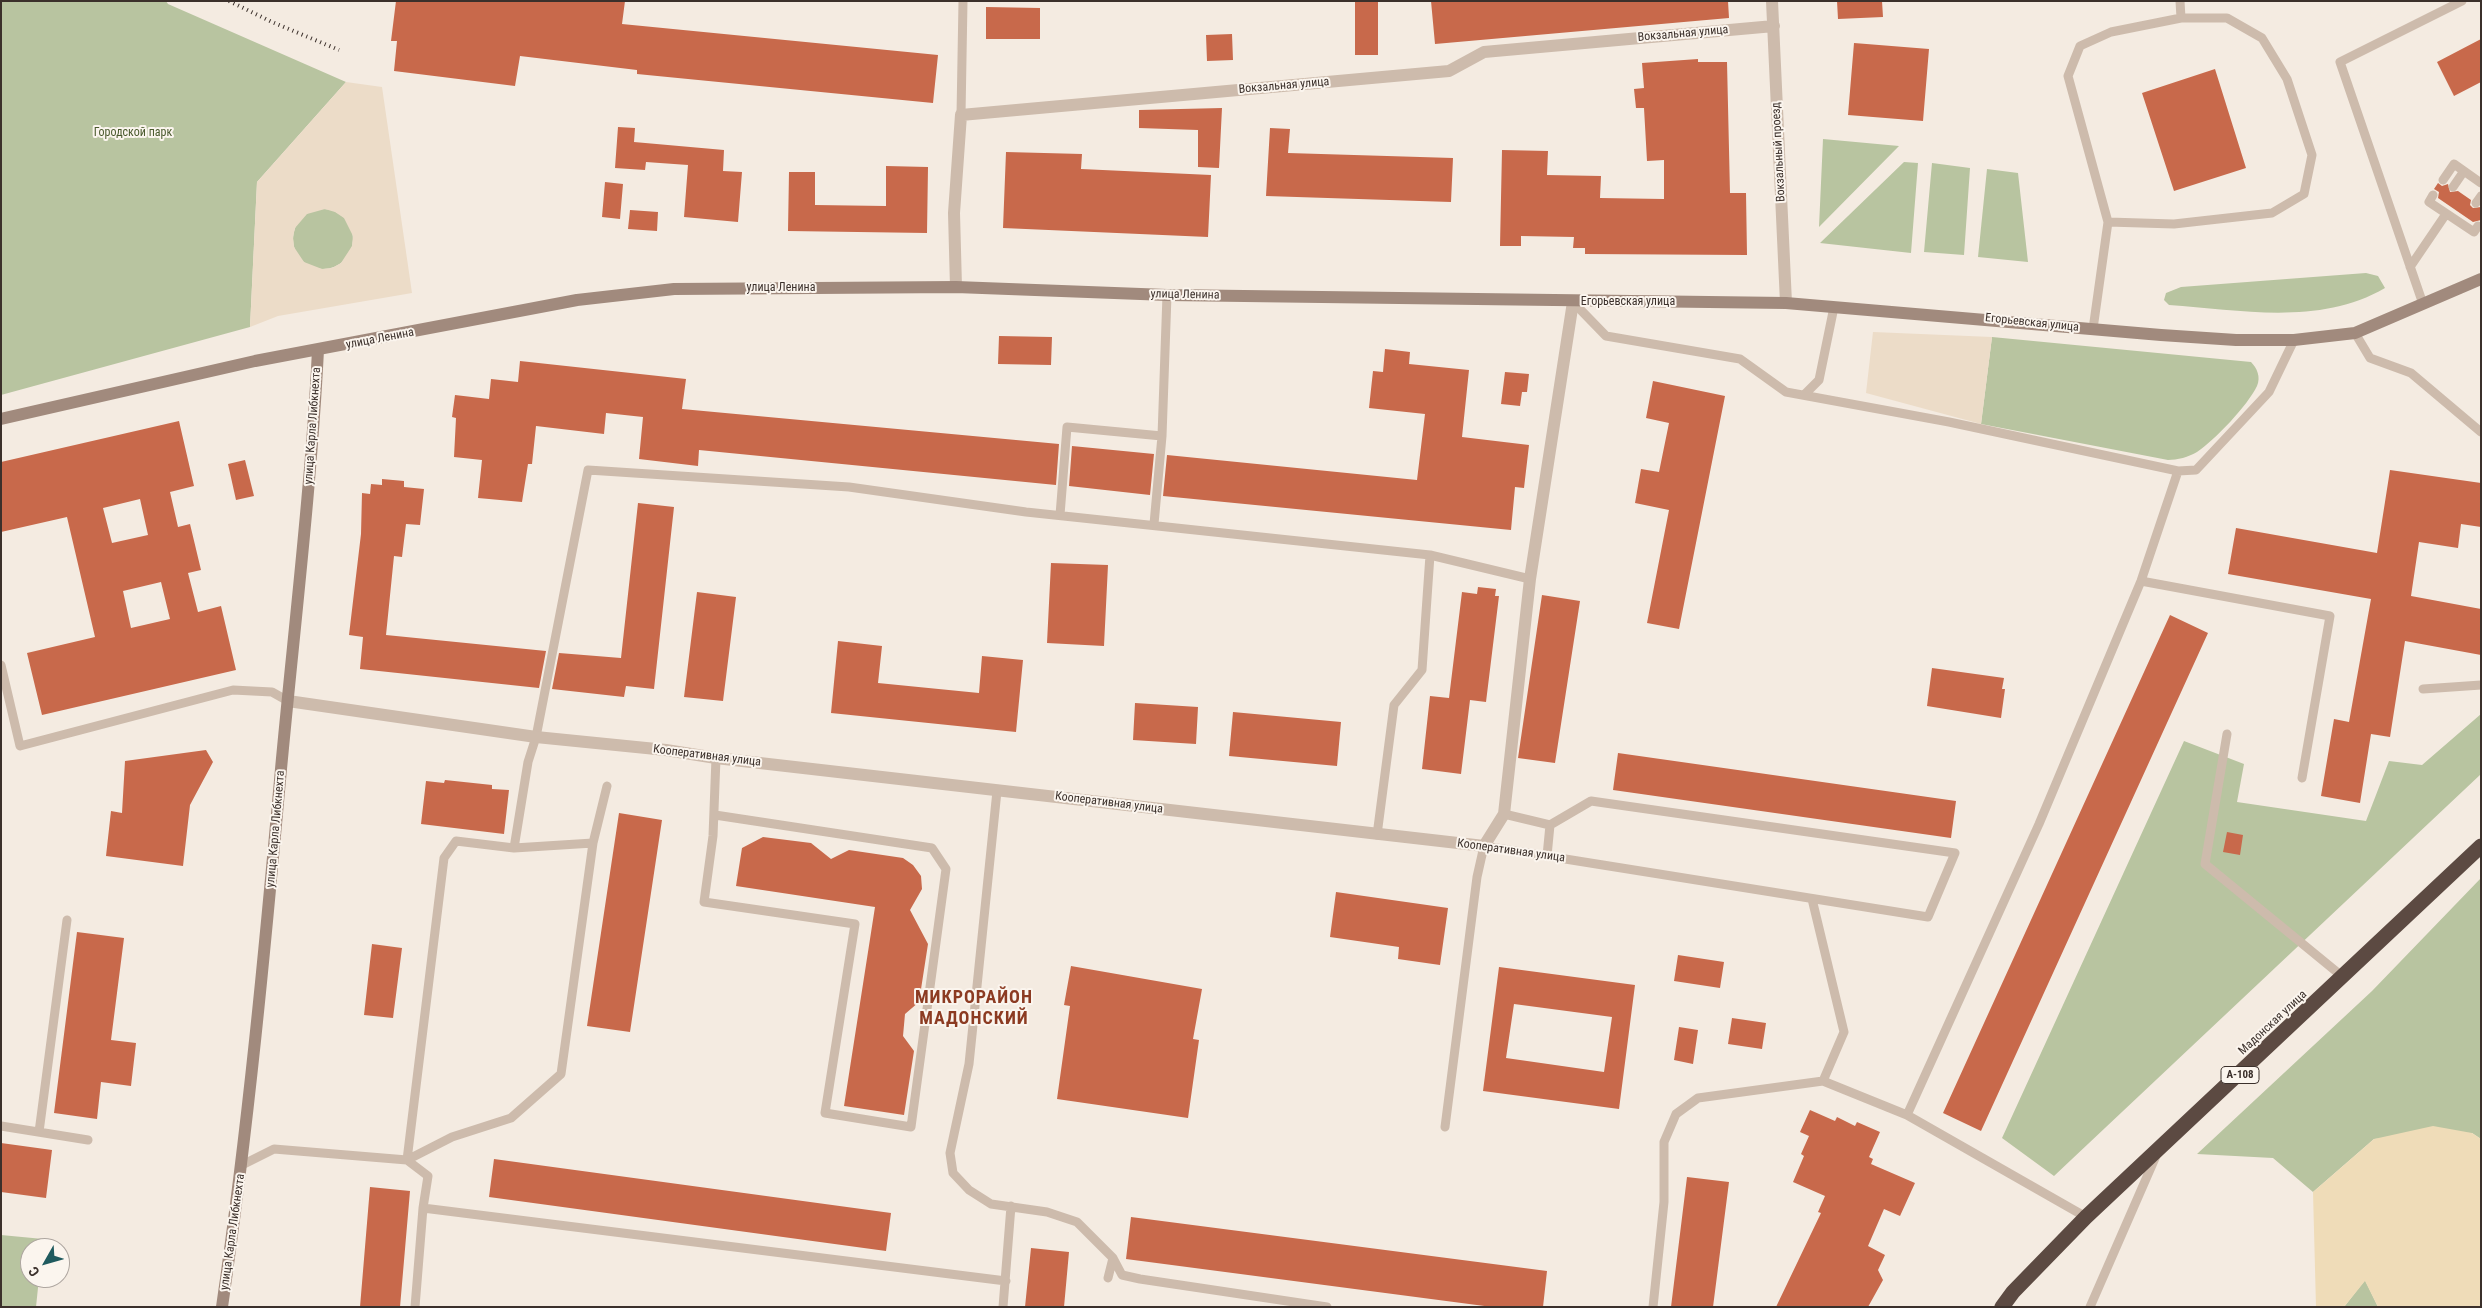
<!DOCTYPE html>
<html>
<head>
<meta charset="utf-8">
<style>
	body { margin:0 }
	#map { position:relative; width:2482px; height:1308px; overflow:hidden; background:#f4ebe1; font-family:"Roboto Condensed",sans-serif }
	canvas { display:block }
	.frame { position:absolute; inset:0; border:2px solid #3b302b; pointer-events:none }
	.north { position:absolute; left:20px; top:1238px; width:50px; height:50px; box-sizing:border-box; background:#fbf5ee; border:1px solid #aea6a0; border-radius:50%; rotate:232deg; font-size:14px; font-weight:700; line-height:20px; text-align:center; color:#3b302b }
	.north::after { content:''; display:block; margin:auto; width:18px; height:22px; background:#1f5a5e; clip-path:polygon(50% 0,100% 100%,50% 72%,0 100%) }
</style>
</head>
<body>
<div id="map">
<canvas width="2482" height="1308"></canvas>
<div class="frame"></div>
<div class="north">С</div>
</div>
<script>
const context = document.querySelector('canvas').getContext('2d');
context.lineJoin = 'round';
function fill(path, color) {
  context.fillStyle = color;
  context.fill(path, 'evenodd');
}
function stroke(path, color, width, dash) {
  context.strokeStyle = color;
  context.lineWidth = width;
  context.lineCap = dash ? 'butt' : 'round';
  context.setLineDash(dash || []);
  context.stroke(path);
}
function write(font, color, halo, rows, align = 'center') {
  context.font = font + ' "Roboto Condensed",sans-serif';
  context.lineWidth = 4;
  context.setLineDash([]);
  context.textBaseline = 'middle';
  context.strokeStyle = halo;
  context.fillStyle = color;
  for (const [text, x, y, turn = 0] of rows) {
    context.save();
    context.translate(x, y);
    context.rotate((+turn || 0) * Math.PI / 180);
    context.textAlign = isNaN(turn) ? turn : align;
    if (halo) context.strokeText(text, 0, 0);
    context.fillText(text, 0, 0);
    context.restore();
  }
}
fill(new Path2D(`
	M1,1H166L168,4L346,82L257,182L250,327L1,395Z
	M1823,139L1899,146L1819,227Z
	M1904,162L1918,163L1911,253L1820,243Z
	M1932,163L1970,168L1964,255L1924,252Z
	M1987,169L2018,173L2028,262L1978,257Z
	M293 239a30 30 0 1 1 60 0a30 30 0 1 1-60 0Z
	M2366,273L2378,276L2385,288C2320,326 2241,310 2169,305L2164,300L2166,293L2181,287Z
	M1992,337L2251,362C2257,368 2261,377 2257,386C2248,405 2215,440 2197,452C2189,457 2177,460 2168,460L1981,424Z
	M2481,714V774L2054,1176L2002,1138L2184,741L2244,764L2237,802L2366,821L2389,761L2422,765Z
	M2481,878V1139L2472,1133L2374,1139L2313,1192L2273,1158L2197,1154L2372,991Z
	M1,1235L43,1239V1248H30V1278H39L36,1307H1Z
	M2365,1280L2378,1307H2344Z`), '#b8c4a0');
fill(new Path2D(`
	M2433,1126L2472,1133L2481,1139V1307H2378L2365,1281L2344,1307H2316L2313,1192L2374,1139Z`), '#efdcb8');
fill(new Path2D(`
	M346,82L382,87L412,293L278,316L250,327L257,182ZM325,209L335,212L344,218L353,236L352,246L341,263L332,268L322,269L304,262L294,247L293,237L295,228L307,214Z
	M1873,332L1992,337L1981,424L1866,393Z`), '#ecdcc8');
fill(new Path2D(`
	M396,1H625L622,24L938,55L933,103L637,74V70L520,56L515,86L394,71L397,41H391Z
	M1355,1H1378V55H1355Z
	M1431,1H1728L1729,18L1435,44Z
	M1837,1H1882L1883,17L1838,19Z
	M986,7L1040,8V39H986Z
	M1232,34L1233,60L1207,61L1206,35Z
	M2481,39V82L2454,96L2437,62Z
	M1854,43L1929,49L1923,121L1848,115Z
	M1698,59V62H1727L1730,193H1746L1747,255L1585,254V248H1573L1574,237L1521,236V246H1500L1502,150L1548,151L1547,175L1601,176L1600,198L1664,199V160L1647,161L1644,108H1636L1634,89L1644,88L1642,63Z
	M2215,69L2246,168L2174,191L2142,93Z
	M1222,108L1219,168L1198,167V130L1139,128V110Z
	M618,127L635,128L634,142L724,150L723,171L742,172L738,222L684,217L688,165L646,162L645,170L615,168Z
	M1270,128L1290,129L1288,153L1453,158L1451,202L1266,196Z
	M1006,152L1082,154L1081,169L1211,175L1208,237L1003,228Z
	M886,166L928,167L927,233L788,231L789,172H815V205L886,206Z
	M605,182L623,184L620,219L602,217Z
	M2438,183L2442,186L2448,184L2450,192L2458,191L2471,200L2470,205L2473,208L2481,207V220L2473,222L2438,198L2439,192L2434,189Z
	M630,210L658,212L657,231L628,229Z
	M999,336L1052,337L1051,365L998,364Z
	M1385,349L1410,352L1409,364L1469,370L1462,437L1529,445L1524,488L1515,487L1511,530L1163,496L1167,455L1417,480L1425,414L1369,408L1373,371L1383,372Z
	M520,361L686,379L682,409L1059,444L1056,485L699,450L698,466L639,459L643,417L606,413L604,434L536,426L532,464H528L522,502L478,498L482,460L454,457L456,418L452,417L455,395L489,399L491,379L518,382Z
	M1505,372L1529,374L1527,392H1522L1520,406L1501,404Z
	M1653,381L1725,396L1679,629L1647,623L1669,510L1635,503L1641,469L1659,472L1669,423L1646,418Z
	M179,421L194,486L170,492L178,527L190,524L201,570L188,573L198,612L221,606L236,670L42,715L27,653L95,637L67,517L1,532V462ZM140,499L148,535L112,543L103,508ZM161,582L170,619L131,628L123,591Z
	M1072,446L1154,454L1150,495L1069,486Z
	M245,460L254,496L236,500L228,464Z
	M2390,470L2481,483V527L2461,524L2458,548L2419,542L2411,596L2481,609V655L2405,641L2390,737L2371,734L2360,803L2321,796L2334,719L2349,722L2371,599L2228,574L2236,528L2377,553Z
	M382,479L404,481V487L424,489L420,525L406,524L402,557L394,556L386,635L546,651L539,688L360,669L363,637L349,635L361,534L362,493L370,494L371,484L382,485Z
	M638,503L674,507L654,689L626,686L624,697L552,689L559,653L621,658Z
	M1051,563L1108,565L1104,646L1047,643Z
	M1478,587L1496,589L1495,596H1499L1486,702L1470,700L1461,774L1422,769L1430,696L1449,698L1462,592L1477,594Z
	M697,592L736,597L723,701L684,697Z
	M1542,595L1580,601L1555,763L1518,758Z
	M2170,615L2208,633L1981,1131L1943,1113Z
	M838,641L882,646L878,683L979,693L982,656L1023,660L1016,732L831,713Z
	M1932,668L2004,678L2002,689H2005L2001,718L1927,706Z
	M1135,703L1198,707L1196,744L1133,740Z
	M1233,712L1341,722L1337,766L1229,756Z
	M206,750L213,762L190,805L183,866L106,856L111,811L122,813L125,761Z
	M1618,753L1956,801L1951,838L1613,790Z
	M445,780L492,785V789L509,790L504,834L421,824L426,781L444,783Z
	M619,813L662,820L630,1032L587,1026Z
	M2227,832L2243,835L2240,855L2223,852Z
	M763,837L811,843L831,859L849,850L903,858L913,865L921,876L922,889L910,910L928,944L919,1002L905,1014L903,1036L914,1051L904,1115L844,1106L875,907L736,886L742,848Z
	M1336,892L1448,908L1440,965L1398,959L1399,947L1330,937Z
	M77,932L124,938L111,1040L136,1043L131,1086L101,1082L97,1119L54,1113Z
	M372,944L402,948L393,1018L364,1015Z
	M1678,955L1724,962L1720,988L1674,981Z
	M1071,966L1202,989L1193,1039L1199,1040L1188,1118L1057,1099L1070,1006L1064,1005Z
	M1499,967L1635,985L1619,1109L1483,1091ZM1514,1004L1612,1017L1604,1072L1506,1058Z
	M1732,1018L1766,1023L1762,1049L1728,1044Z
	M1679,1027L1698,1030L1693,1064L1674,1060Z
	M1810,1110L1835,1121L1837,1117L1855,1126L1857,1122L1880,1132L1869,1157L1873,1159L1871,1164L1915,1183L1900,1216L1884,1209L1868,1246L1885,1255L1878,1270L1883,1280L1868,1307H1776L1821,1213L1818,1212L1825,1196L1793,1182L1804,1156L1801,1154L1809,1136L1800,1132Z
	M1,1143L52,1150L46,1198L1,1192Z
	M494,1159L891,1213L886,1251L489,1197Z
	M1687,1177L1729,1182L1713,1307H1671Z
	M370,1187L410,1191L400,1307H360Z
	M1131,1217L1547,1271L1543,1307H1492L1126,1259Z
	M1031,1248L1069,1252L1064,1307H1025Z`), '#c8694b');
stroke(new Path2D(`
	M2180,1L2181,18
	M961,115L963,1
	M2443,180L2454,164L2481,183
	M2453,187L2464,171
	M2433,195L2429,202L2474,232L2478,226
	M2476,203L2481,196
	M2410,267L2446,214
	M1573,302L1606,336L1740,359L1786,392L1949,422L2178,471L2196,470L2269,392L2294,340
	M2423,304L2340,62L2462,1
	M2093,329L2108,222L2068,76L2080,46L2111,32L2181,18H2227L2262,38L2287,79L2312,155L2304,194L2272,213L2174,224L2108,222
	M2355,333L2370,358L2411,373L2481,432
	M1804,395L1819,380L1834,307
	M1060,515L1067,427L1162,436
	M1154,524L1162,436L1167,295
	M2141,581L2330,616L2302,778
	M1,665L20,746L233,690L272,692L288,701
	M2423,689L2481,685
	M2227,734L2205,864L2343,977
	M997,791L969,1064L950,1153L953,1173L969,1190L991,1204L1047,1212L1077,1222L1113,1258L1108,1278
	M715,815L932,848L946,869L911,1127L825,1113L855,924L704,902L713,836L716,758
	M1377,835L1394,705L1422,670L1430,555
	M514,848L593,843
	M1547,856L1550,825
	M1812,899L1844,1032L1823,1081
	M1,1126L88,1140
	M1445,1127L1477,877L1484,846L1928,917L1955,853L1591,801L1550,825L1504,814
	M39,1132L67,920
	M407,1160L444,858L456,841L514,848L528,762L536,737L588,470L849,487L1026,512L1430,555L1530,579
	M407,1160L452,1137L511,1118L561,1074L593,843L607,786
	M242,1165L274,1149L407,1160L428,1176L423,1208L415,1307
	M423,1208L1006,1281
	M2086,1217L1907,1115L2039,824L2141,581L2178,471
	M1113,1258L1122,1275L1140,1279L1327,1307
	M1003,1307L1011,1206
	M1653,1307L1664,1202V1142L1676,1114L1698,1098L1823,1081L1907,1115
	M2090,1307L2156,1156`), '#cdbbac', 9);
stroke(new Path2D(`
	M1772,1L1786,303
	M956,287L954,213L961,115L1449,71L1484,52L1774,26
	M288,701L536,737L666,750L716,758L1484,846L1504,814L1530,579L1573,302`), '#cdbbac', 12);
stroke(new Path2D(`
	M1,419L255,361L577,300L674,289L956,287L1167,295L1786,303L2161,335L2236,340H2294L2355,333L2481,279
	M222,1307C248,1128 265,949 281,769C294,629 311,490 318,350`), '#a18a7d', 12);
stroke(new Path2D(`
	M2002,1307L2013,1292L2086,1217L2481,846`), '#5c4a42', 15);
stroke(new Path2D(`
	M229,1L272,22L339,50`), '#3b302b', 4, [1, 4]);
for (const [x, y, w] of [
	[2240,1075,38]
]) {
  const box = new Path2D();
  box.roundRect(x - w / 2, y - 8.5, w, 17, 4);
  context.fillStyle = '#fbf5ee';
  context.fill(box);
  stroke(box, '#3b302b', 1);
}
write('bold 11px', '#3b302b', null, [
	["А-108",2240,1075]
]);
write('12px', '#3b302b', '#fbf5ee', [
	["Вокзальная улица",1683,34,-5],
	["Вокзальная улица",1284,86,-5],
	["Вокзальный проезд",1779,152,-93],
	["улица Ленина",781,288],
	["улица Ленина",1185,295,1],
	["Егорьевская улица",1628,302],
	["Егорьевская улица",2032,323,6],
	["улица Ленина",380,339,-11],
	["улица Карла Либкнехта",313,426,-86],
	["Кооперативная улица",707,756,7],
	["Кооперативная улица",1109,803,7],
	["улица Карла Либкнехта",276,829,-85],
	["Кооперативная улица",1511,851,8],
	["Мадонская улица",2273,1023,-43],
	["улица Карла Либкнехта",233,1232,-82]
]);
write('12px', '#4a5a2e', '#fbf5ee', [
	["Городской парк",133,133]
]);
context.letterSpacing = '1px';
write('bold 18px', '#8c3b22', '#fbf5ee', [
	["МИКРОРАЙОН",974,998],
	["МАДОНСКИЙ",974,1019]
]);
context.letterSpacing = '0px';
</script>
</body>
</html>
